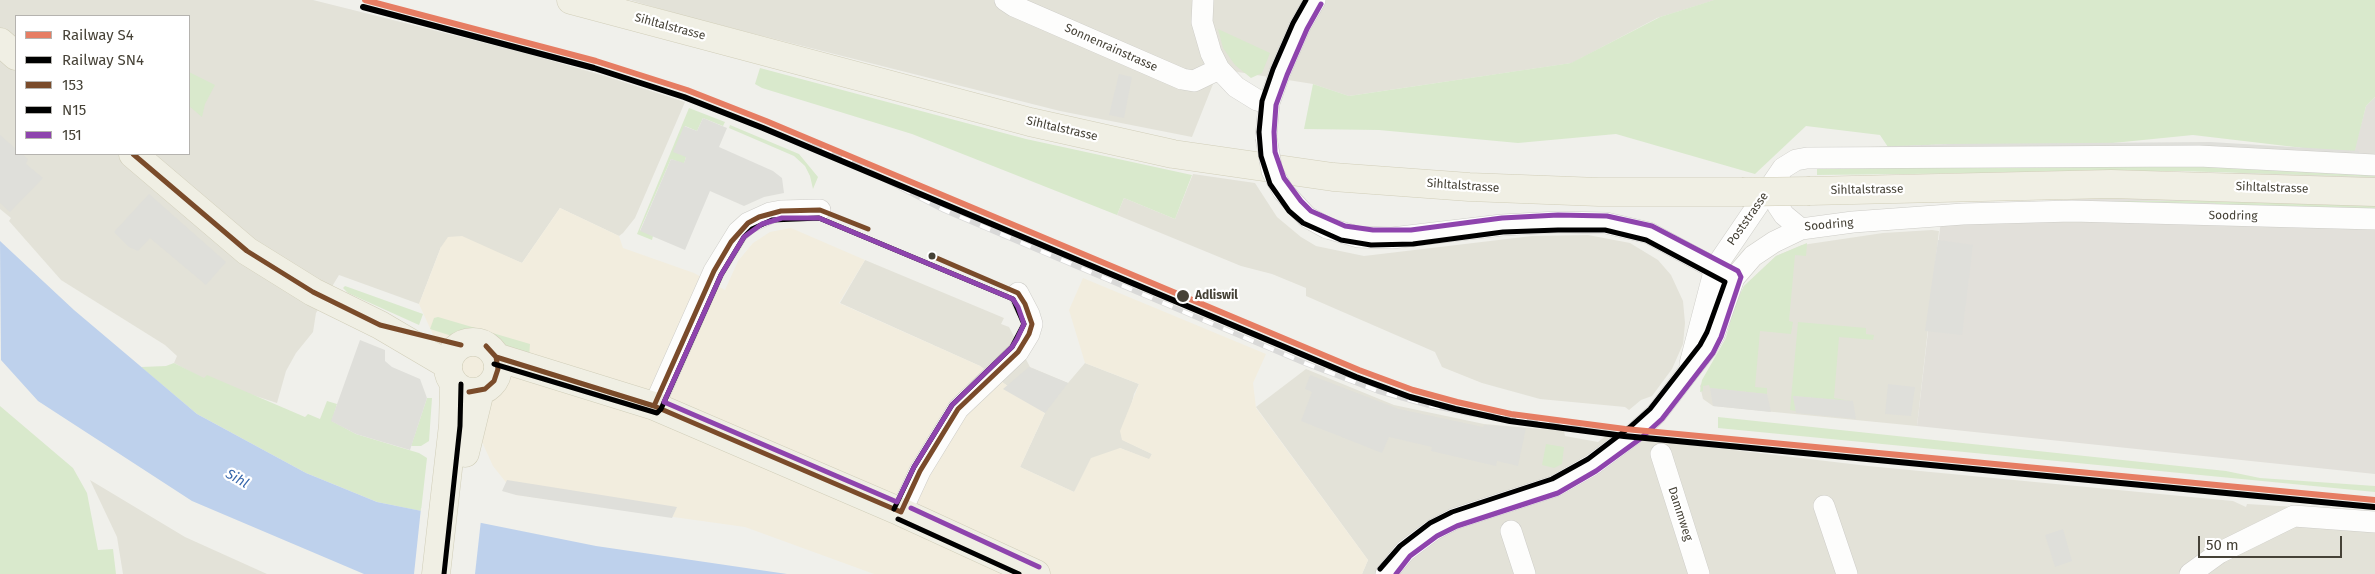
<!DOCTYPE html>
<html>
<head>
<meta charset="utf-8">
<style>
	body { margin:0 }
	#map { position:relative; width:2375px; height:574px; overflow:hidden; background:#f0f0eb; font-family:"Fira Sans",sans-serif }
	canvas { display:block }
	.legend { position:absolute; left:15px; top:15px; width:175px; height:140px; box-sizing:border-box; background:#fff; border:1px solid #b5b3af; margin:0; padding:6px 9px; list-style:none; font-size:15px; color:#464237 }
	.legend li { display:flex; align-items:center; gap:10px; height:25px }
	.legend b { width:25px; border:1px solid #b5b3af }
	.scale { position:absolute; left:2198px; top:536px; width:144px; height:22px; box-sizing:border-box; border:2px solid #464237; border-top:0; padding-left:6px; font-size:15px; line-height:18px; white-space:nowrap; color:#464237; -webkit-text-stroke:4px #fff; paint-order:stroke }
</style>
</head>
<body>
<div id="map">
<canvas width="2375" height="574"></canvas>
<ul class="legend">
<li><b style="height:6px;background:#e67d63"></b>Railway S4</li>
<li><b style="height:6px;background:#000"></b>Railway SN4</li>
<li><b style="height:6px;background:#7a4b2a"></b>153</li>
<li><b style="height:6px;background:#000"></b>N15</li>
<li><b style="height:6px;background:#8e44ad"></b>151</li>
</ul>
<div class="scale">50 m</div>
</div>
<script>
const ctx = document.querySelector('canvas').getContext('2d');
ctx.lineJoin = 'round';
function fillPath(path, color) { ctx.fillStyle = color; ctx.fill(path, 'evenodd'); }
const poly = rows => new Path2D(rows.map(r => 'M' + r).join(''));
function strokePath(path, color, width, dash) { ctx.strokeStyle = color; ctx.lineWidth = width; ctx.lineCap = dash ? 'butt' : 'round'; ctx.setLineDash(dash || []); ctx.stroke(path); }
function drawText(font, color, halo, rows, align = 'center') {
  ctx.font = font + ' "Fira Sans",sans-serif'; ctx.lineWidth = 4.5; ctx.setLineDash([]); ctx.textBaseline = 'middle'; ctx.strokeStyle = halo; ctx.fillStyle = color; for (const [text, x, y, turn = 0] of rows) {
    ctx.save(); ctx.translate(x, y); ctx.rotate((+turn || 0) * Math.PI / 180); ctx.textAlign = isNaN(turn) ? turn : align; if (halo) ctx.strokeText(text, 0, 0); ctx.fillText(text, 0, 0); ctx.restore();
  }
}
fillPath(poly([
	[0,0,313,0,525,53,605,76,685,102,635,218,623,233,619,236,560,208,522,263,498,253,441,247,419,304,339,275,316,313,313,332,296,353,286,371,277,403,204,379,174,363,177,356,165,345,61,280,9,221,11,218,0,209],
	[16,16,189,16,189,154,16,154],
	[630,0,1715,0,1657,18,1572,63,1349,96,1313,84,1219,69,1192,137,1060,111,684,16],
	[1193,174,1255,183,1277,217,1301,237,1316,246,1364,256,1532,236,1588,235,1630,243,1658,260,1671,275,1683,301,1685,323,1683,344,1672,369,1652,396,1641,400,1629,410,1625,407,1540,399,1482,383,1442,367,1435,352,1306,296,1306,288,1272,274,1241,266,1117,215,1124,198,1175,219],
	[1932,230,1939,231,1917,426,1713,406,1703,399,1700,386,1726,338,1735,305,1744,286,1776,256,1802,245,1883,233],
	[865,260,1004,318,1001,324,1009,327,1030,367,1068,383,1085,363,1139,384,1134,394,1123,440,1152,454,1150,460,1120,448,1074,492,1020,467,1045,413,980,366,840,303],
	[1306,369,1394,405,1484,424,1564,431,1565,436,1598,442,1607,435,1868,466,2233,501,2246,507,2247,504,2296,507,2375,516,2375,574,1362,574,1368,560,1256,407],
	[90,480,185,537,267,574,123,574,117,537]
]), '#e3e2d8');
fillPath(poly([
	[560,208,619,236,623,248,694,273,725,290,738,261,753,243,770,232,791,228,865,260,839,303,980,366,1045,413,1020,467,1074,492,1091,458,1120,448,1149,459,1152,454,1122,440,1120,431,1139,384,1085,363,1069,310,1083,278,1266,354,1253,383,1256,408,1368,560,1362,574,874,574,745,527,516,495,493,466,419,304,441,247,448,237,462,236,522,263]
]), '#f2edde');
fillPath(poly([
	[2375,97,2375,474,1917,426,1941,220,2353,154,2366,106]
]), '#e2e0da');
fillPath(poly([
	[1714,0,2375,0,2375,97,2366,106,2354,154,2193,135,2103,144,1949,144,1888,147,1880,135,1806,126,1755,174,1616,134,1518,143,1379,130,1304,129,1313,84,1349,96,1571,63,1660,17],
	[1218,29,1270,53,1262,73,1251,78,1235,65,1223,48],
	[760,68,1026,139,1192,175,1175,219,1124,198,1117,215,912,134,762,88,755,84],
	[189,72,215,85,205,104,202,117,189,106],
	[689,108,725,122,723,126,703,118,697,131,685,126,686,157,684,164,671,159,640,230,653,236,652,240,637,234],
	[730,125,799,154,818,177,813,189,810,176,805,166,794,156,729,128],
	[2141,163,2375,172,2375,177,2179,171,1817,175,1817,169],
	[2051,201,2268,201,2375,206,2375,210,2217,206,2215,203,2018,202],
	[1807,243,1806,256,1795,255,1789,321,1793,322,1791,334,1760,331,1755,387,1767,388,1767,394,1710,388,1709,385,1703,386,1703,391,1700,392,1702,380,1726,338,1735,305,1744,286,1776,256],
	[345,286,423,314,419,325,348,293,343,288],
	[438,317,530,344,529,357,508,352,497,338,482,331,460,330,452,336,430,329,434,318],
	[1798,322,1866,328,1866,334,1874,335,1873,340,1839,337,1834,398,1851,401,1793,396,1796,411,1790,410],
	[174,363,204,378,207,375,305,417,308,414,320,419,327,401,337,404,332,421,356,434,419,453,427,458,421,511,377,502,306,473,197,414,141,367,166,366],
	[427,398,432,398,429,441,421,446,411,446],
	[0,406,73,468,87,493,98,550,113,549,116,574,0,574],
	[1718,417,2226,471,2260,478,2375,486,2375,492,1718,428],
	[1546,444,1564,447,1562,464,1554,468,1542,465]
]), '#d9e9cc');
fillPath(poly([
	[1119,74,1132,77,1124,118,1109,115],
	[703,118,727,128,719,147,773,171,782,178,784,193,764,197,744,206,710,191,685,250,640,231,671,159,684,163,686,157,673,152,684,126,697,131],
	[0,135,16,149,16,154,22,154,28,159,26,164,43,178,10,212,0,203],
	[2210,142,2359,151,2359,158,1840,148,1949,144],
	[149,194,226,262,206,285,150,238,138,251,129,247,114,232],
	[1938,240,1973,245,1962,335,1925,331],
	[360,340,385,350,385,361,392,367,420,379,427,398,410,450,356,434,331,421],
	[1029,367,1068,383,1045,413,1003,389],
	[1310,375,1399,409,1483,427,1484,425,1526,428,1518,466,1497,461,1496,466,1431,451,1432,447,1389,437,1382,453,1301,421,1312,392,1305,389],
	[1888,384,1915,387,1911,416,1885,414],
	[1710,388,1767,394,1771,412,1713,406],
	[1793,396,1853,401,1856,419,1796,413],
	[507,480,677,507,672,518,516,495,502,491],
	[2063,529,2072,561,2055,567,2045,535]
]), '#dfdfda');
fillPath(poly([
	[0,241,74,310,197,414,306,473,377,502,596,546,787,574,364,574,192,501,38,401,1,360]
]), '#bed1ec');
fillPath(poly([
	[421,508,481,520,475,574,414,574]
]), '#f0f0eb');
const minor = poly([
	[1005,0,1014,6,1182,79,1194,81,1219,69],
	[1203,0,1202,22,1211,53,1219,69,1236,87,1257,100,1269,103],
	[1266,137,1269,103,1280,72,1300,26,1315,0],
	[1775,180,1774,195,1778,206,1784,215,1801,229],
	[1327,228,1358,237,1392,238,1502,225,1558,222,1606,223,1649,233,1727,275],
	[1690,364,1715,268,1783,168,1796,160,1807,158,2199,156,2375,165],
	[654,406,714,271,738,232,748,223,770,213,781,211,820,210],
	[1661,454,1699,574],
	[1824,506,1847,574],
	[901,512,920,471,958,409,1018,352,1029,334,1032,324,1029,314,1018,293],
	[1511,531,1525,574],
	[1386,574,1405,551,1433,530,1454,519,1555,486,1592,465,1635,433,1656,414,1706,349,1714,335,1734,278,1753,256,1774,242,1801,229,1853,222,1963,214,2072,211,2375,219],
	[2190,574,2219,553,2294,516,2375,522]
]);
const major = poly([
	[571,0,1030,122,1173,154,1333,177,1469,187,1599,192,1742,192],
	[0,42,16,56],
	[133,154,247,251,313,292,380,325,448,365],
	[1810,191,2111,184,2375,192],
	'448 367a25 25 0 1 1 50 0a25 25 0 1 1-50 0Z',
	[496,357,654,406,901,512,1036,574],
	[465,453,480,391],
	[436,574,453,425,454,384]
]);
strokePath(minor, '#cecdc8', 22);
strokePath(major, '#d1ceb9', 29);
strokePath(minor, '#fdfdfc', 21);
strokePath(major, '#f0efe4', 28);
const rail = poly([
	[803,137,944,210,1307,364,1378,391,1428,405,1473,414,1625,429]
]);
strokePath(rail, '#d9d9d8', 5.5);
strokePath(rail, '#fff', 4, [11]);
const minorBridge = poly([
	[1266,137,1272,171,1283,191,1307,217,1327,228]
]);
const majorBridge = poly([
	[1742,192,1810,191]
]);
strokePath(minorBridge, '#cecdc8', 22, []);
strokePath(majorBridge, '#d1ceb9', 29, []);
strokePath(minorBridge, '#fdfdfc', 21);
strokePath(majorBridge, '#f0efe4', 28);
strokePath(poly([
	[133,154,247,251,313,292,380,325,461,345],
	[496,357,654,406,901,512],
	[469,392,485,389,494,381,498,369,496,357,486,346],
	[654,406,714,271,731,242,748,223,759,217,781,211,820,210,868,229],
	[901,512,920,471,958,409,1018,352,1029,334,1032,324,1025,304,1018,293,932,256]
]), '#7a4b2a', 5);
strokePath(poly([
	[1306,0,1293,23,1273,69,1262,101,1259,132,1261,156,1270,184,1289,211,1303,223,1341,240,1371,245,1413,244,1503,232,1558,230,1605,230,1646,240,1725,282,1707,332,1700,345,1650,409,1630,427,1588,459,1552,479,1452,512,1430,523,1400,546,1380,569],
	[494,364,657,413,661,409,721,275,744,237,752,229,772,220,819,218,1013,299,1024,324,1012,347,952,405,914,467,894,509],
	[898,519,1019,574],
	[444,574,460,426,461,384]
]), '#000', 5);
strokePath(poly([
	[1321,4,1307,29,1287,75,1276,105,1274,132,1275,152,1284,178,1301,201,1311,211,1345,226,1373,230,1411,230,1502,218,1558,215,1607,216,1652,226,1738,271,1741,277,1721,337,1713,353,1662,419,1640,439,1596,471,1558,493,1457,526,1437,536,1410,556,1396,574],
	[782,218,819,218,1013,299,1018,307,1024,324,1017,339,1012,347,952,405,914,467,897,502,664,402,721,275,744,237,762,224,782,218],
	[911,508,1039,567]
]), '#8e44ad', 5);
strokePath(poly([
	[365,0,596,61,687,90,766,121,1359,370,1413,390,1457,402,1511,414,1625,429,2375,500]
]), '#e67d63', 6);
strokePath(poly([
	[363,7,594,68,684,97,763,128,1356,377,1410,397,1455,409,1510,421,1624,436,2374,507]
]), '#000', 6);
for (const [x, y, r, color] of [
	[932,256,4.5,"#464237"],
	[1183,296,7,"#464237"]
]) { const dot = new Path2D(); dot.arc(x, y, r, 0, 2 * Math.PI); ctx.fillStyle = color; ctx.fill(dot); strokePath(dot, '#fff', 2); }
drawText('12px', '#464237', '#fff', [
	["Sihltalstrasse",670,27,15],
	["Sonnenrainstrasse",1111,48,24],
	["Sihltalstrasse",1062,129,13],
	["Sihltalstrasse",1463,186,4],
	["Sihltalstrasse",2272,188,2],
	["Sihltalstrasse",1867,190,-1],
	["Soodring",2233,216,1],
	["Poststrasse",1748,219,-55],
	["Soodring",1829,225,-5],
	["Dammweg",1680,514,72]
]);
drawText('bold 12px', '#464237', '#fff', [
	["Adliswil",1195,296]
], 'left');
drawText('italic 14px', '#3666ab', '#fff', [
	["Sihl",237,479,30]
]);
</script>
</body>
</html>
